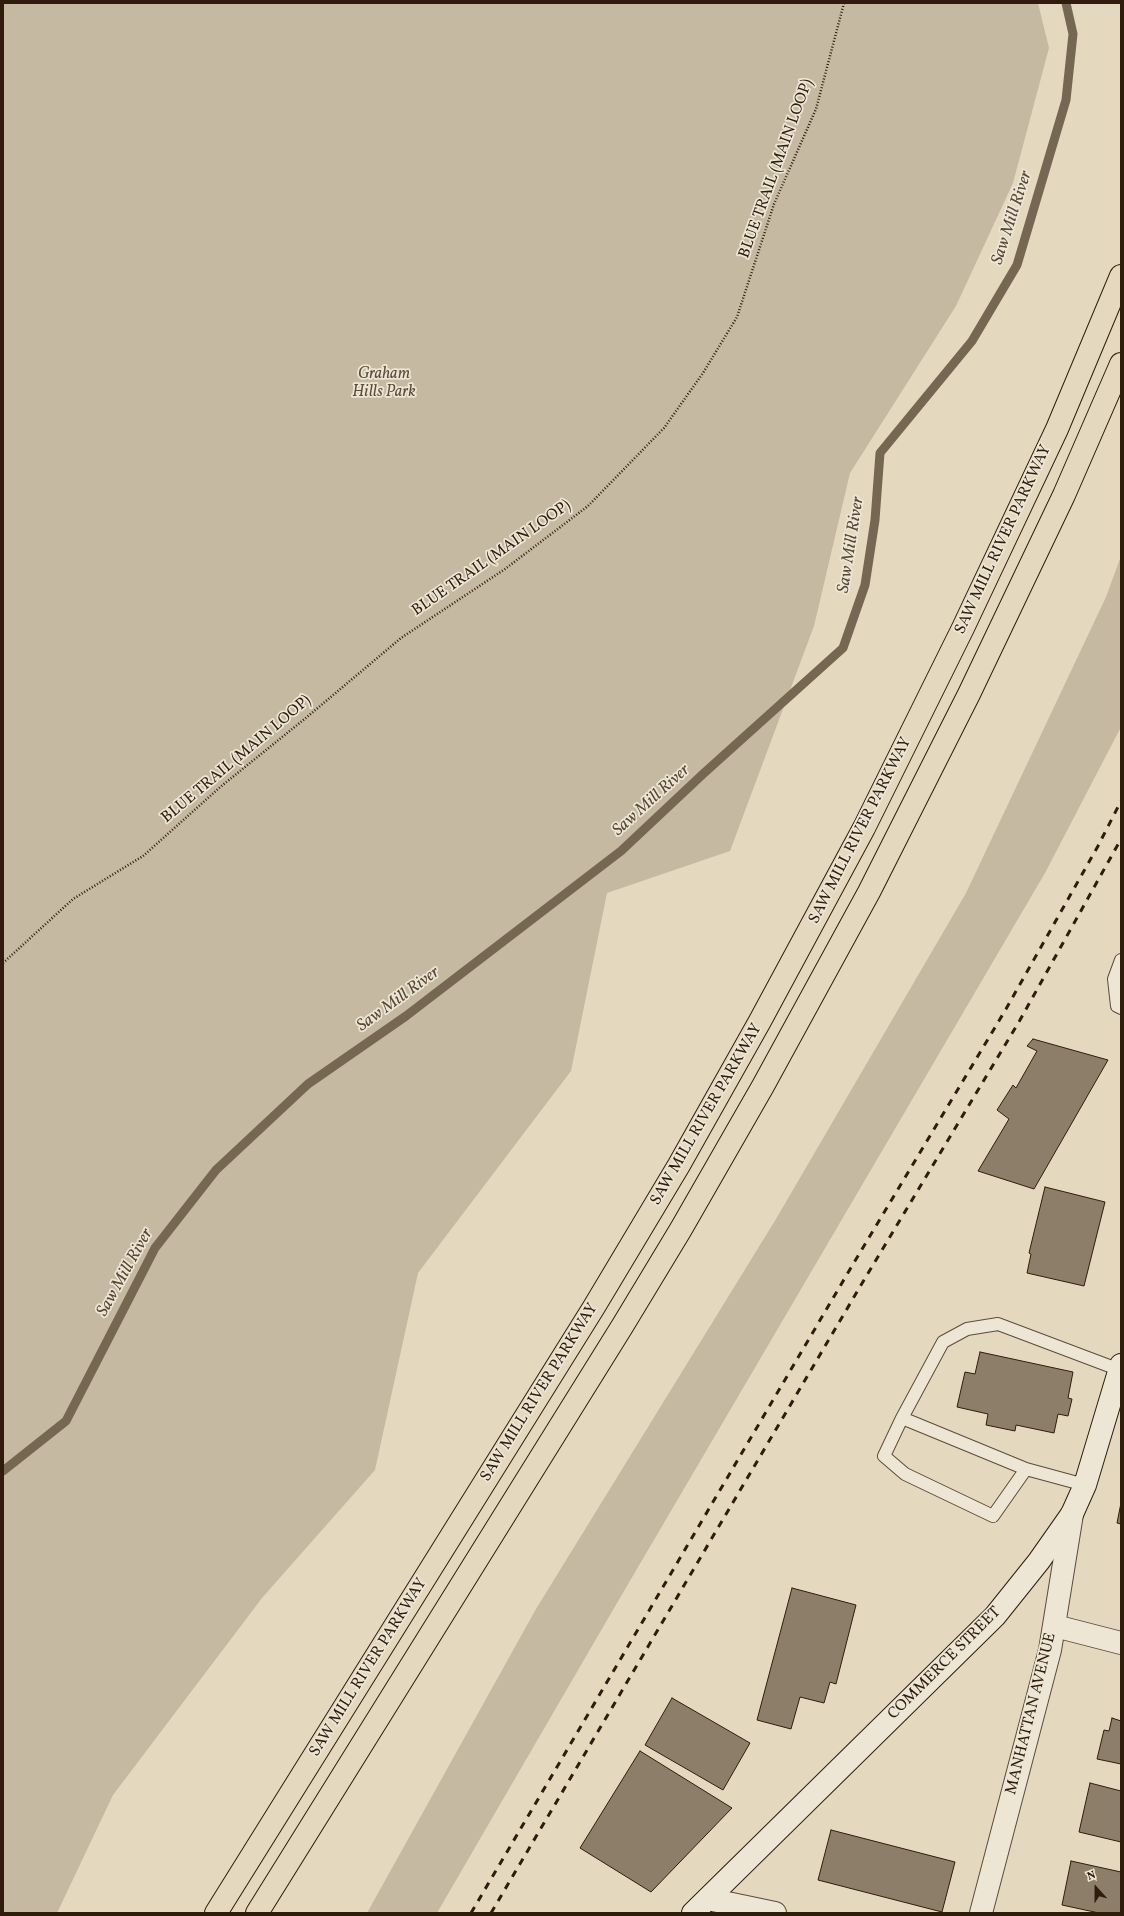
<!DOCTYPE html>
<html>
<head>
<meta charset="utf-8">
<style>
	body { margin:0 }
	#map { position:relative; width:1124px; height:1916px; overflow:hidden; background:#e4d9bf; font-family:Vollkorn,serif }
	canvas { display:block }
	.frame { position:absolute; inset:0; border:4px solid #2f1c0d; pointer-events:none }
	.north { position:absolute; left:1076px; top:1868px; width:40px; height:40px; -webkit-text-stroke:3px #ede6d5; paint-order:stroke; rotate:339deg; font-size:11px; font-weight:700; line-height:16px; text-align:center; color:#2f1c0d }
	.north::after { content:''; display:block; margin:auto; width:14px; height:18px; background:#2f1c0d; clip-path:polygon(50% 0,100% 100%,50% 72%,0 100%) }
</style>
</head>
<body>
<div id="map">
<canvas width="1124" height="1916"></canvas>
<div class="frame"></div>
<div class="north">N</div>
</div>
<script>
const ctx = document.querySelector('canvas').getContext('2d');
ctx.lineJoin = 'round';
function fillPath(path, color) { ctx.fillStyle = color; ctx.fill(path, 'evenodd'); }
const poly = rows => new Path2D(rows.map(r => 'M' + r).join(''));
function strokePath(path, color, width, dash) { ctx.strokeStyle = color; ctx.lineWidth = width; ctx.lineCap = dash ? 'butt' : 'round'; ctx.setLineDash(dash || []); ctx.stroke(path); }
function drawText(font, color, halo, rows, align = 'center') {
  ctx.font = font + ' Vollkorn,serif'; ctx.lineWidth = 3.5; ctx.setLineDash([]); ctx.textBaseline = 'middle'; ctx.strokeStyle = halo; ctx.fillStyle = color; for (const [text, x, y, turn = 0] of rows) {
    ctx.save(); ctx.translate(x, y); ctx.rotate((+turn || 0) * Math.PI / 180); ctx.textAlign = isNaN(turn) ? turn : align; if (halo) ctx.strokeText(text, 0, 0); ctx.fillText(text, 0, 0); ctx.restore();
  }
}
fillPath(poly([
	[3,3,1038,3,1049,48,1013,183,956,306,850,473,814,626,730,851,607,893,571,1071,418,1273,375,1470,262,1598,113,1795,57,1913,3,1913],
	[1121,556,1121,727,1045,873,617,1603,437,1913,367,1913,536,1609,776,1219,966,893,1106,597]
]), '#c5b9a1');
strokePath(poly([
	[3,1471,66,1421,155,1248,216,1170,308,1084,406,1016,621,851,703,774,843,648,865,585,875,520,880,453,972,341,1017,265,1066,100,1073,34,1066,3]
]), '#766753', 9);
const building = poly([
	[1033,1039,1108,1060,1034,1189,978,1171,1009,1119,997,1110,1013,1085,1016,1088,1037,1051,1027,1046,1033,1039],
	[1045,1187,1105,1202,1084,1286,1027,1273,1031,1254,1029,1253,1045,1187],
	[980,1352,1073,1372,1068,1398,1072,1399,1068,1416,1058,1414,1054,1433,1016,1425,1015,1431,986,1425,988,1414,957,1407,965,1372,975,1374,980,1352],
	[1121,1503,1121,1524,1117,1523,1121,1503],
	[792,1588,856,1605,836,1684,830,1682,824,1703,800,1697,791,1729,757,1720,792,1588],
	[672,1698,750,1743,723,1790,645,1745,672,1698],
	[1112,1718,1121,1721,1121,1764,1097,1759,1104,1730,1109,1731,1112,1718],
	[640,1751,732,1808,651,1892,580,1848,640,1751],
	[1090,1783,1121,1791,1121,1842,1079,1832,1090,1783],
	[831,1830,955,1862,942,1912,818,1880,831,1830],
	[1071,1861,1121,1872,1121,1913,1099,1913,1062,1905,1071,1861]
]);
fillPath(building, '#8d7e6a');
strokePath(building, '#2f1c0d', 1);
const lane = poly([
	[1121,960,1114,979,1117,1006,1121,1008],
	[902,1418,1026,1469,1085,1485],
	[1026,1469,993,1516,905,1474,884,1456,902,1418,943,1342,967,1329,998,1324,1120,1370]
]);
const street = poly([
	[1055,1626,1121,1643],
	[708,1899,775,1913],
	[981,1913,1050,1650,1072,1514]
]);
const secondary = poly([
	[693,1913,995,1616,1039,1561,1072,1514,1085,1485,1121,1365]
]);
const highway = poly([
	[216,1913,594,1307,679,1165,760,1021,864,828,963,628,1057,429,1121,276],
	[257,1913,623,1325,681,1229,763,1086,869,892,969,694,1064,495,1121,364]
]);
strokePath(lane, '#5c4b3a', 14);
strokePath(street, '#5c4b3a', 24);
strokePath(secondary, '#2f1c0d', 24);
strokePath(highway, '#2f1c0d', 24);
strokePath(poly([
	[3,963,73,899,143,856,219,788,307,717,401,638,505,569,588,506,664,428,703,373,737,317,774,204,816,109,844,3]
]), '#2f1c0d', 2.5, [1, 2]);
strokePath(lane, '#ede6d5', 12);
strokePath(street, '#ede6d5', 22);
strokePath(secondary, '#ede6d5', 22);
strokePath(highway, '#e4d9bf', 22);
strokePath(poly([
	[471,1913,849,1271,1006,1009,1098,846,1121,801],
	[491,1913,864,1280,1020,1020,1121,839]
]), '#2f1c0d', 3, [7, 7]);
drawText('16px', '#2f1c0d', '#ede6d5', [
	["BLUE TRAIL (MAIN LOOP)",777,169,-70],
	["SAW MILL RIVER PARKWAY",1004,540,-65],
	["BLUE TRAIL (MAIN LOOP)",492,559,-35],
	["BLUE TRAIL (MAIN LOOP)",237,760,-40],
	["SAW MILL RIVER PARKWAY",861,831,-63],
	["SAW MILL RIVER PARKWAY",707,1115,-60],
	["SAW MILL RIVER PARKWAY",540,1393,-58],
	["COMMERCE STREET",945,1664,-45],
	["SAW MILL RIVER PARKWAY",369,1668,-58],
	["MANHATTAN AVENUE",1032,1714,-76]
]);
drawText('italic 16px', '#5c4b39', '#ede6d5', [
	["Graham",384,375],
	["Hills Park",384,393]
]);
drawText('italic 17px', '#594836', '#ede6d5', [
	["Saw Mill River",1013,218,-72],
	["Saw Mill River",852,545,-81],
	["Saw Mill River",652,801,-42],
	["Saw Mill River",399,1000,-36],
	["Saw Mill River",126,1273,-61]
]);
</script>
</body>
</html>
